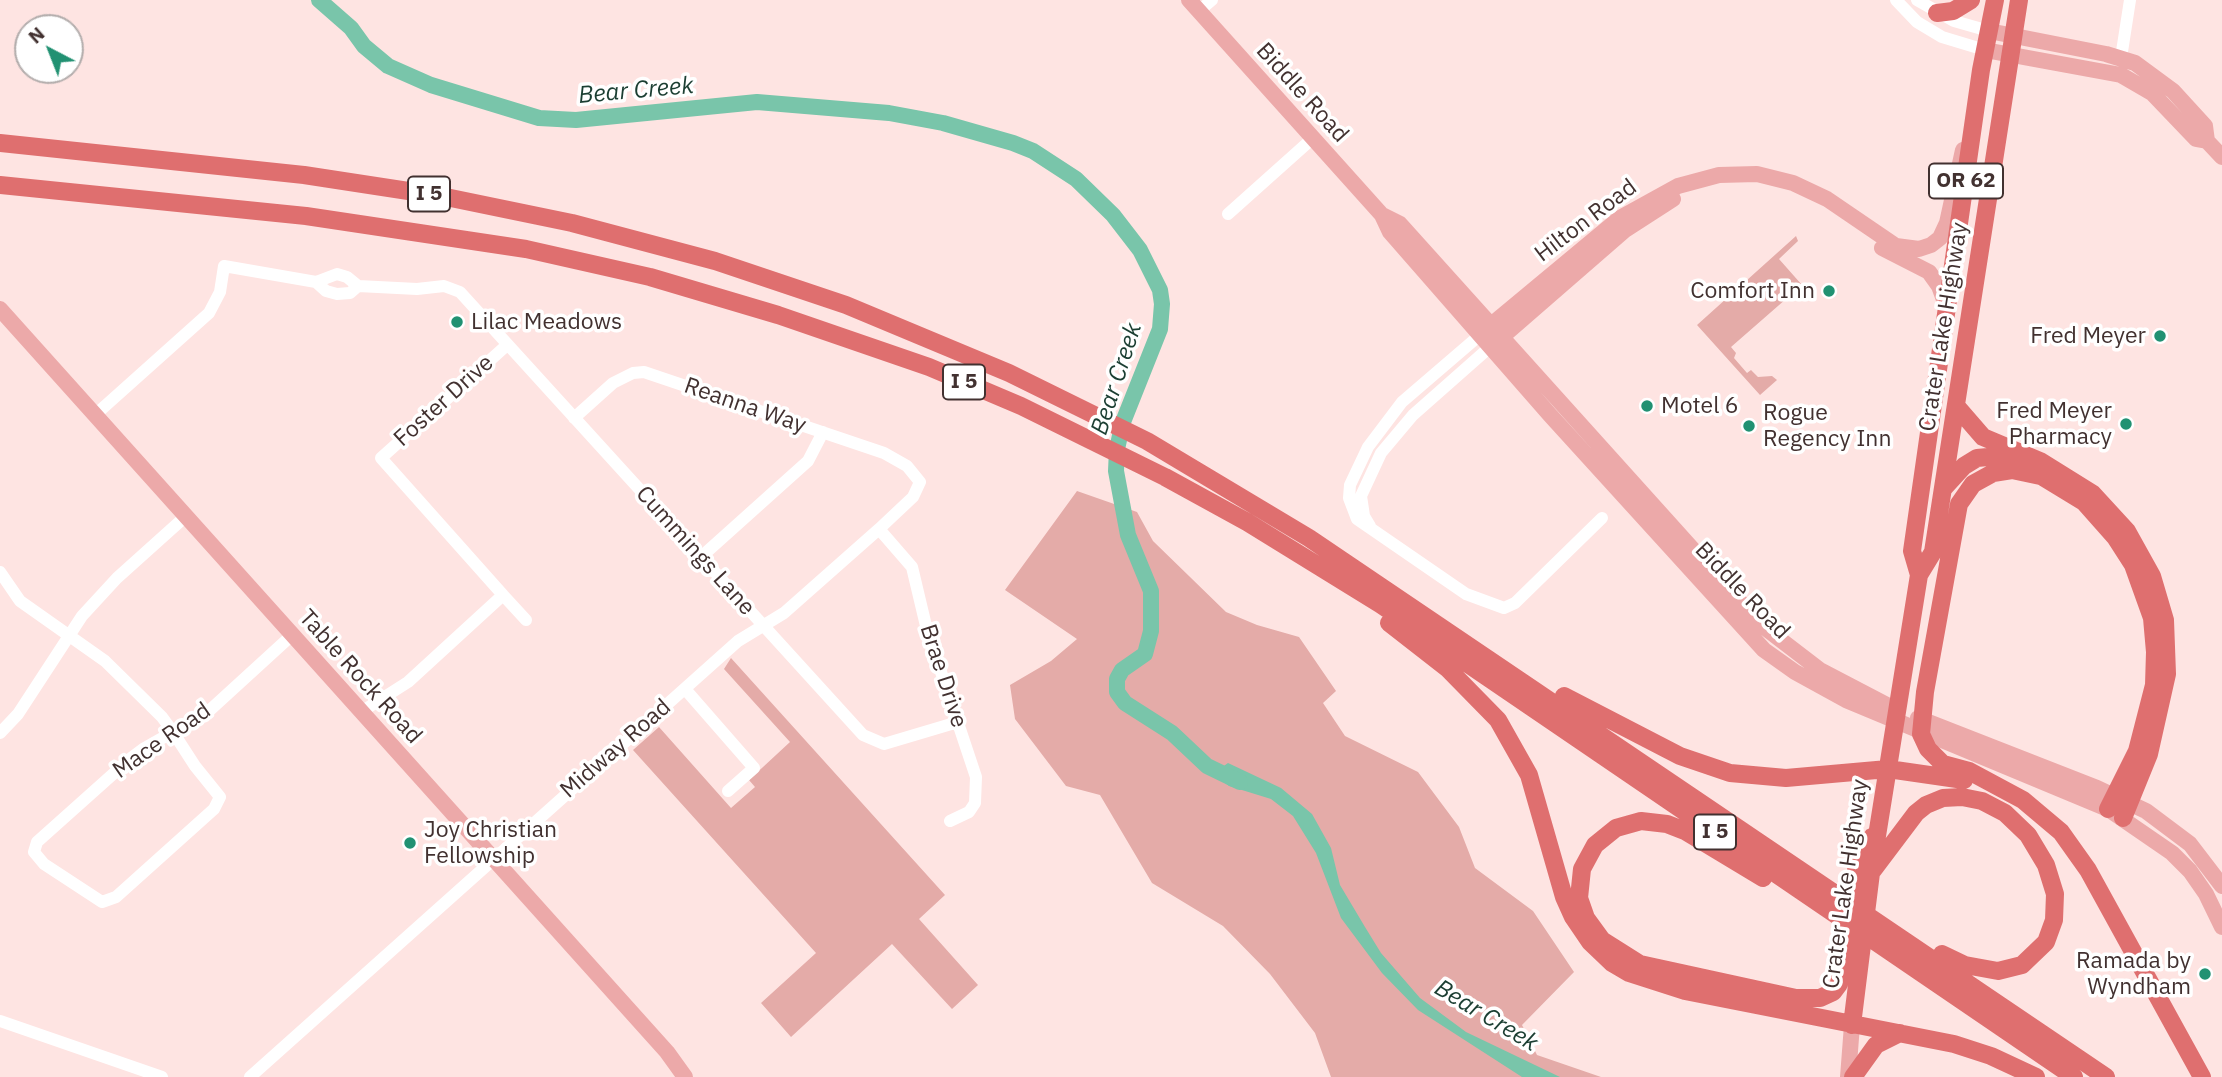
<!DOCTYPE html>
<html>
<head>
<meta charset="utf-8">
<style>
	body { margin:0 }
	#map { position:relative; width:2222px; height:1077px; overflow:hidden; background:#fee4e2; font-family:"IBM Plex Sans",sans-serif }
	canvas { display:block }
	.north { position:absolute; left:14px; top:14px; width:70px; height:70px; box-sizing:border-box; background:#fff; border:2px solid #b3adac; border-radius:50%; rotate:318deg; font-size:19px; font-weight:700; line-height:28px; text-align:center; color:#423130 }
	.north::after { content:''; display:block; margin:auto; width:24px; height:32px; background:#219172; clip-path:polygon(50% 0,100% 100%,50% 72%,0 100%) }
</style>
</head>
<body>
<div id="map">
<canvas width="2222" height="1077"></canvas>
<div class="north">N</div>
</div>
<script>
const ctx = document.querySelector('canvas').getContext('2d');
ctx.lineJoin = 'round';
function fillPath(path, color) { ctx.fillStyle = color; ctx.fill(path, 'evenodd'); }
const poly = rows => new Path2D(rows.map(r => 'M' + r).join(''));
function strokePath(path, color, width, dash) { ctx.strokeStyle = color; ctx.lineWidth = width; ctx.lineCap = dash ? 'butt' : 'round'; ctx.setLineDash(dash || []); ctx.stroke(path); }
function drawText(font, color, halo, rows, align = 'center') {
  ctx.font = font + ' "IBM Plex Sans",sans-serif'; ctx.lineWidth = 7; ctx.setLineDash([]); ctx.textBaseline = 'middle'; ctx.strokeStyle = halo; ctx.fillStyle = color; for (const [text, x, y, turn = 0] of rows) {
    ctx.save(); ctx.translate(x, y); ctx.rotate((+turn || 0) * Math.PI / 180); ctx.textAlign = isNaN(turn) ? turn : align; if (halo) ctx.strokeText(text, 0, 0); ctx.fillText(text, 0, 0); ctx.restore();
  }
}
fillPath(poly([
	[1796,236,1798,241,1779,259,1802,285,1731,347,1736,353,1734,358,1747,373,1751,370,1758,377,1772,376,1777,380,1760,395,1697,325],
	[1077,491,1137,512,1153,541,1226,612,1257,625,1299,637,1336,691,1323,703,1345,736,1418,772,1459,827,1475,868,1533,911,1574,972,1522,1025,1537,1055,1601,1077,1331,1077,1315,1033,1270,974,1223,926,1152,883,1100,795,1066,786,1015,719,1010,685,1051,661,1077,639,1005,590],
	[731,658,945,895,919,919,978,985,952,1009,892,944,791,1037,761,1003,816,953,633,750,659,727,731,808,755,787,749,780,790,742,724,669]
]), '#e4aba8');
fillPath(poly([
	[1228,763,1281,788,1312,814,1331,848,1340,885,1365,927,1381,953,1420,998,1466,1032,1560,1077,1522,1077,1418,1010,1382,973,1341,918,1316,853,1293,816,1271,799,1229,786,1220,779,1221,768]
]), '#79c5aa');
strokePath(poly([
	[319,0,351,28,364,46,388,66,431,85,539,118,576,120,757,102,889,113,943,123,1013,143,1033,151,1076,179,1113,215,1140,250,1160,290,1162,304,1160,329,1123,422,1117,449,1116,471,1128,535,1151,591,1151,631,1145,654,1122,670,1117,679,1117,692,1125,703,1172,733,1207,766,1240,782]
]), '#79c5aa', 16);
strokePath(poly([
	[1896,0,1917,22,1942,37,1985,50],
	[1917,0,1954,21,1989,31],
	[1199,11,1212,0],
	[2121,58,2130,0],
	[1228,214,1313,138],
	[316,282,337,274,347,277,358,286,417,289,444,286,460,292,863,735,884,744,958,722],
	[1480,335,1402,402,1368,447,1350,485,1349,498,1357,519,1466,594,1504,608,1515,603,1602,518],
	[95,415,209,313,220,292,224,266,316,282,326,291,337,294,350,293,358,286],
	[1370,526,1364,516,1361,496,1381,453,1413,415,1490,347],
	[879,529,912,567,927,630,976,777,975,803,969,812,950,821],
	[701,557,808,461,823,432],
	[0,572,20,601,105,661,162,717,173,732,195,766,220,797,214,809,116,897,102,902,44,864,34,852,37,842,131,758,143,749,173,732,197,719,210,710,291,636],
	[503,595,526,620],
	[685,689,754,768,728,791],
	[361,712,408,682,503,595,381,458,507,345],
	[0,733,18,714,82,616,117,578,186,516],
	[0,1021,162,1077],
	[250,1077,738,641,784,613,879,529,913,497,920,482,907,466,884,453,644,372,633,373,613,383,574,418]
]), '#fff', 12);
strokePath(poly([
	[1189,0,1382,215,1390,232,1550,415,1764,650,1795,672,1846,700,2108,809,2172,853,2190,871,2206,894,2222,927],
	[1989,31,2106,54,2135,63,2173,91,2205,126,2207,141,2222,157],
	[1985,50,2121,75,2152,93,2196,139,2207,141],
	[1382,215,1400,224,1760,624,1820,670,1887,705],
	[1882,248,1929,272,1939,286,1947,308],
	[0,309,667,1052,685,1077],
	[1484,331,1620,218,1678,186,1719,175,1757,174,1793,183,1827,199,1896,246,1919,249,1931,245,1940,238,1947,223,1963,150],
	[1495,343,1625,230,1673,199],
	[1918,718,2097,788,2146,811,2190,844,2222,886],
	[1848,1077,1852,1025]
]), '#eca9a9', 16);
strokePath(poly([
	[1937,13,1953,11,1971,0],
	[0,143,304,175,441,196,572,223,715,261,846,305,1009,373,1147,441,1309,538,2106,1077],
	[0,185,306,216,526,249,650,277,778,315,929,367,1021,406,1165,477,1247,522,1380,604,2074,1077],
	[1957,407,1983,437,2040,461,2093,494,2127,531,2152,576,2165,620,2167,674,2149,754,2123,818],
	[2045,477,2012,470,1993,473,1973,484,1959,504,1925,692,1921,734,1928,749,1943,764,1969,771,2023,800,2061,832,2088,870,2202,1077],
	[1943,489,1964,466,1977,458,1999,456,2020,463,2084,502,2115,537,2133,565,2152,618,2155,652,2154,685,2137,751,2108,809],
	[1919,575,1912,551,1981,70,1995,0],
	[1389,623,1448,669,1498,720,1529,775,1564,897,1573,917,1590,942,1612,963,1629,973,1685,991,1954,1044,1991,1056,2036,1077],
	[1564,696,1680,756,1730,773,1786,778,1888,769,1964,780],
	[1873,870,1916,813,1926,805,1943,798,1962,797,1982,801,2005,813,2028,835,2046,865,2055,894,2054,920,2046,942,2022,965,1998,971,1965,965,1942,954],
	[1763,878,1685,831,1667,824,1641,821,1616,828,1595,845,1582,869,1579,898,1586,918,1602,940,1640,964,1796,998,1820,998,1833,992,1839,984,1857,864,1872,837],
	[1852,1025,1871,873,1919,575,1933,552,2019,0],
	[1853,1077,1876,1045,1900,1033]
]), '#df6f6f', 18);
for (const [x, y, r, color] of [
	[1829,291,7,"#219172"],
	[457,322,7,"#219172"],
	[2160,336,7,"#219172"],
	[1647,406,7,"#219172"],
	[2126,424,7,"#219172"],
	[1749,426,7,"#219172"],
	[410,843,7,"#219172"],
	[2205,974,7,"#219172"]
]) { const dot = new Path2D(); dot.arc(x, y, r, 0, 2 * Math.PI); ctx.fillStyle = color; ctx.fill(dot); strokePath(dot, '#fff', 2.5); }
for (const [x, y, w] of [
	[1966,181,74],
	[429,194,42],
	[964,382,42],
	[1715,832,42]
]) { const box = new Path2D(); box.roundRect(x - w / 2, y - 17.5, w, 35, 5); ctx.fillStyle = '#fff'; ctx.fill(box); strokePath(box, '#423130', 2); }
drawText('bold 21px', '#423130', null, [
	["OR 62",1966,181],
	["I 5",429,194],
	["I 5",964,382],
	["I 5",1715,832]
]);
drawText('23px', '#423130', '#fff', [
	["Biddle Road",1302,93,48],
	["Hilton Road",1586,221,-37],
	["Crater Lake Highway",1944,327,-81],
	["Foster Drive",444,401,-42],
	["Reanna Way",745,406,19],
	["Cummings Lane",695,551,48],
	["Biddle Road",1742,591,46],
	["Brae Drive",943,676,72],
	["Table Rock Road",360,677,48],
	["Mace Road",162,741,-35],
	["Midway Road",616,749,-41],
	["Crater Lake Highway",1846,884,-82]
]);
drawText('23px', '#423130', '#fff', [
	["Comfort Inn",1815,291],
	["Lilac Meadows",471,322,"left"],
	["Fred Meyer",2146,336],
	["Motel 6",1661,406,"left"],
	["Fred Meyer",2112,411],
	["Pharmacy",2112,437],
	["Rogue",1763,413,"left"],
	["Regency Inn",1763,439,"left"],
	["Joy Christian",424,830,"left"],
	["Fellowship",424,856,"left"],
	["Ramada by",2191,961],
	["Wyndham",2191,987]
], 'right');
drawText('italic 24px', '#1b3e32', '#fff', [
	["Bear Creek",636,91,-5],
	["Bear Creek",1117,379,-72],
	["Bear Creek",1486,1016,31]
]);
</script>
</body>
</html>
